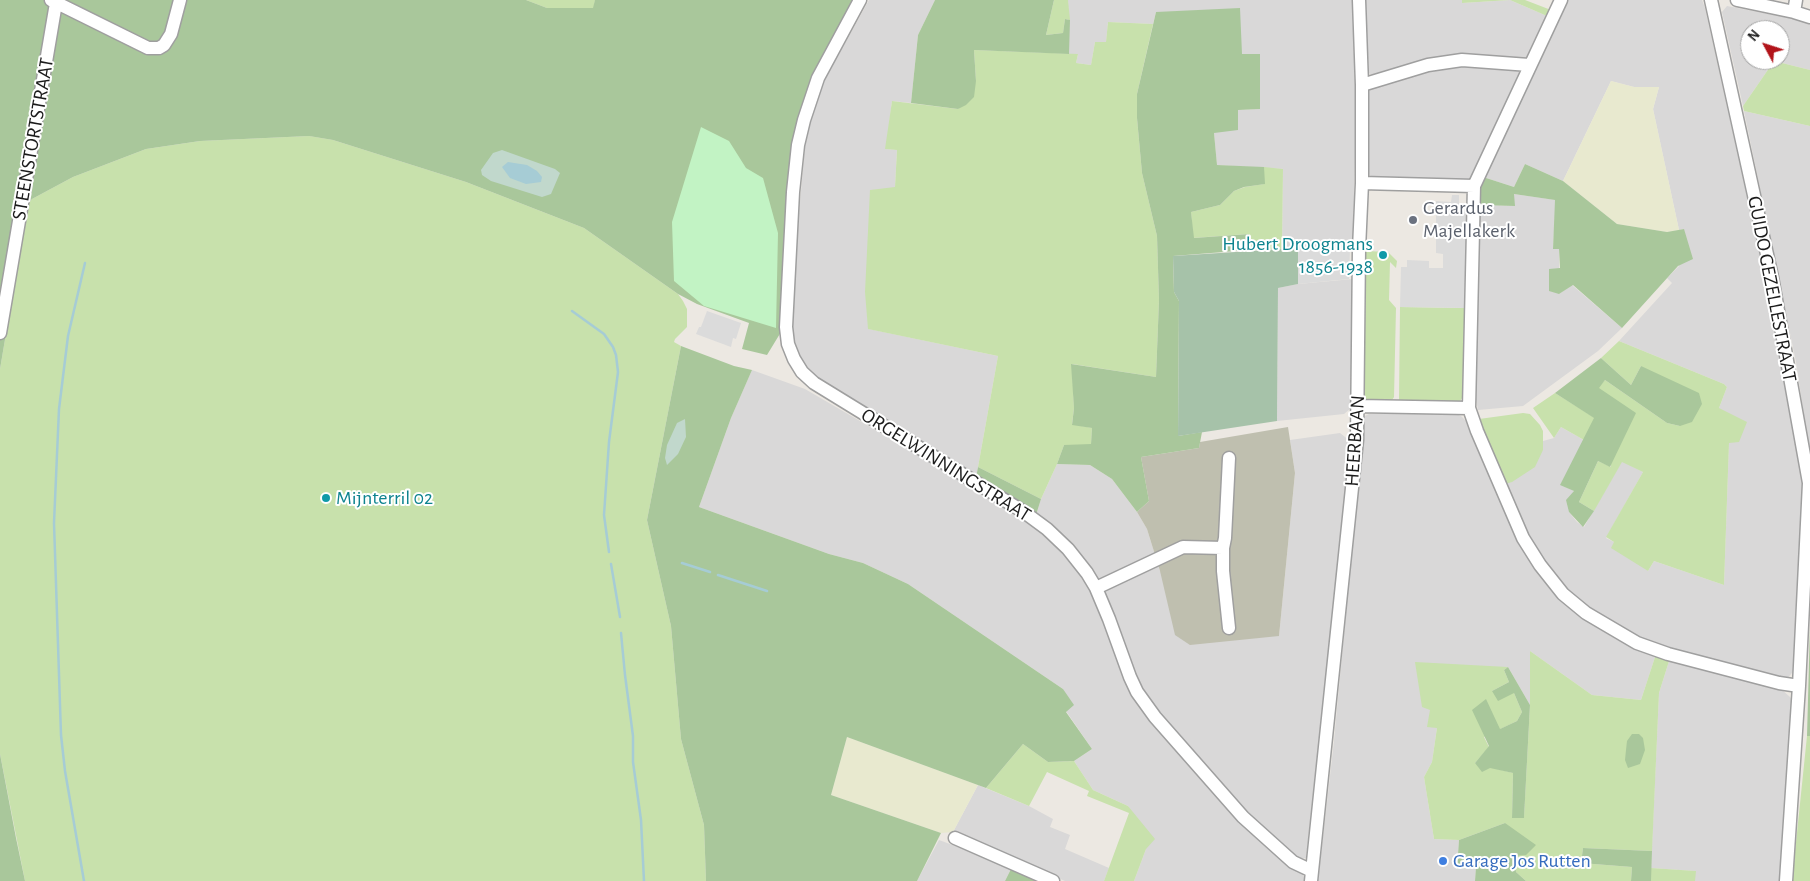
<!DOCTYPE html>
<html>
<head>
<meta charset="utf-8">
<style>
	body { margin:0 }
	#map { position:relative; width:1810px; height:881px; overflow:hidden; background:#ece8e2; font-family:"Alegreya Sans",sans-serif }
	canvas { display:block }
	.north { position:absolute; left:1740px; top:20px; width:50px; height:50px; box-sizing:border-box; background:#fff; border:1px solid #a4a4a4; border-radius:50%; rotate:310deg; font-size:14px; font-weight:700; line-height:20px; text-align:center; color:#1b1b1b }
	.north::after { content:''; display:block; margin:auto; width:18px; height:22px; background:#b2141a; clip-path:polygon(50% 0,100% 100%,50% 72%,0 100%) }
</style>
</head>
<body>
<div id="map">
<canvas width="1810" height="881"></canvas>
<div class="north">N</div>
</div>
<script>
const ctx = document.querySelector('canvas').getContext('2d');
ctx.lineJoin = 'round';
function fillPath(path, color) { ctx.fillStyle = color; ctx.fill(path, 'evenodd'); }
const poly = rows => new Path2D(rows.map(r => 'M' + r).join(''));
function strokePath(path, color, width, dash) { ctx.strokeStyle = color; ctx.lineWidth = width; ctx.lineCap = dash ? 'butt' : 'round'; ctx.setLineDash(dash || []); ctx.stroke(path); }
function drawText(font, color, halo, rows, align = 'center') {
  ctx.font = font + ' "Alegreya Sans",sans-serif'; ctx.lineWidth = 4; ctx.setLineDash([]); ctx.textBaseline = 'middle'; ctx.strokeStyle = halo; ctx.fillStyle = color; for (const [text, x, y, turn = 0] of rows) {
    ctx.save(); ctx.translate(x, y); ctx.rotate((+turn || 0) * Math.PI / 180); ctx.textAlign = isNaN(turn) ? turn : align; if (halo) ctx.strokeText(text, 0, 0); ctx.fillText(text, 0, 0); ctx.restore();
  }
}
fillPath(poly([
	[869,0,935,0,918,35,911,103,892,101,886,149,897,150,895,187,869,329,998,356,976,478,809,373,798,356,789,325,805,146,815,105,829,68,839,54],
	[1068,0,1352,0,1356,109,1353,248,1282,249,1283,169,1217,165,1214,133,1238,110,1260,109,1260,55,1242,55,1156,12,1153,24,1108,22,1106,42,1095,42,1091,65,1076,63,1078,54,1069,54],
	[1365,0,1462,0,1462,3,1510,0,1547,16,1526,60,1489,56,1373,76,1369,73],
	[1567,0,1702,0,1705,8,1796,416,1805,489,1796,668,1787,679,1667,648,1638,637,1597,614,1561,585,1546,563,1531,540,1505,484,1543,450,1543,441,1554,438,1561,427,1584,440,1561,484,1574,491,1569,512,1577,522,1584,527,1622,461,1643,472,1606,538,1614,542,1648,571,1654,561,1724,585,1729,442,1719,408,1727,387,1724,384,1619,341,1672,283,1667,278,1679,266,1684,229,1679,230,1653,109,1659,87,1634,87,1611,81,1563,181,1525,164,1514,187,1483,177],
	[1727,6,1810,22,1810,70,1774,61,1743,106,1722,12],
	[1750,30,1780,30,1780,60,1750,60],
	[1460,65,1521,70,1521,74,1474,173,1466,182,1372,178,1369,174,1368,89,1411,73],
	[1744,111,1810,126,1810,456,1796,362],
	[1514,194,1556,200,1553,248,1559,249,1559,294,1572,285,1622,328,1598,351,1523,406,1478,410,1474,389,1480,205,1514,206],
	[1353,279,1350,409,1344,414,1277,421,1278,288,1298,284],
	[752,370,805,389,1023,516,1051,537,1087,578,1125,676,1253,832,1302,873,1304,877,1304,881,1134,881,1146,849,1128,806,1093,790,1074,761,1092,749,1066,711,1063,689,908,584,863,563,829,554,699,507,731,418],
	[1369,414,1456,414,1461,416,1466,421,1501,499,1577,612,1603,631,1656,654,1641,700,1592,695,1530,651,1530,705,1508,667,1430,710,1437,728,1432,762,1424,777,1434,839,1459,840,1457,869,1476,867,1475,881,1318,881,1334,741,1364,420,1365,416],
	[1340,433,1350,441,1350,450,1306,858,1300,859,1296,858,1257,826,1142,692,1105,598,1036,515,1041,499,1057,464,1090,465,1112,479,1137,512,1147,529,1160,571,1279,636,1295,473,1290,440],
	[1670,658,1781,689,1790,697,1793,702,1780,881,1695,881,1695,871,1651,868,1659,693],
	[978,785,1029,806,1053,819,1050,827,1070,835,1065,849,1109,868,1104,881,1065,881,953,832],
	[939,840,1012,867,1005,881,917,881]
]), '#d9d8d8');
fillPath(poly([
	[1288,427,1295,473,1279,636,1190,645,1175,635,1160,571,1147,529,1137,512,1149,501,1141,457,1199,448,1200,442]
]), '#bfbfaf');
fillPath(poly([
	[1611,81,1634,87,1659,87,1653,109,1679,230,1667,232,1617,224,1563,181],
	[847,737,978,785,953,832,941,833,831,795]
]), '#e8e9cf');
fillPath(poly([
	[526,0,595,0,594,8,547,8],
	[1054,0,1068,0,1070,20,1065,19,1063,33,1046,35],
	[1462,0,1525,0,1551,10,1547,16,1510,0,1462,3],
	[1108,22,1153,24,1137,94,1137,118,1142,173,1157,236,1159,300,1156,377,1072,364,1074,408,1072,424,1092,428,1091,445,1064,445,1057,464,1041,499,978,467,998,356,868,329,865,292,870,190,895,187,897,150,885,149,892,101,958,109,976,81,974,50,1078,54,1076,63,1091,65,1095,42,1106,42],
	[1774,61,1810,70,1810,126,1744,111,1743,106],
	[309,136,333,140,466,182,584,228,678,294,683,301,687,309,687,327,675,339,674,342,681,346,647,520,671,626,681,739,704,825,706,881,25,881,0,754,0,369,28,204,32,199,73,177,146,149,200,141],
	[1264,167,1283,169,1282,249,1249,250,1248,234,1193,238,1191,212,1220,205,1234,191,1245,187,1264,184],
	[1366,251,1388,252,1397,261,1396,268,1390,262,1389,300,1396,308,1394,397,1391,402,1368,401,1364,398],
	[1400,307,1466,308,1463,397,1460,401,1456,404,1400,402,1399,400],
	[1619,341,1724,384,1727,387,1719,408,1747,422,1739,442,1729,443,1724,585,1654,561,1648,571,1611,548,1614,542,1606,537,1643,472,1622,462,1594,511,1579,502,1598,461,1611,467,1598,387,1605,380,1667,423,1680,426,1641,366,1631,385,1601,358],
	[1555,393,1595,418,1584,440,1561,427,1554,438,1533,408],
	[1523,413,1530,414,1540,425,1543,431,1543,450,1535,467,1512,482,1505,484,1479,419],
	[1530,651,1592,695,1641,700,1656,654,1670,658,1659,693,1652,851,1583,848,1581,863,1632,867,1631,881,1526,881,1516,872,1505,823,1459,840,1434,839,1424,777,1432,762,1437,728,1427,727,1430,710,1422,707,1415,662,1508,667,1504,670,1509,682,1492,691,1514,693,1522,712,1517,721,1484,737,1489,747,1475,763,1513,773,1512,818,1524,817,1530,705],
	[1807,736,1810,736,1810,881,1792,881],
	[1023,744,1048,762,1074,761,1093,790,1128,806,1155,839,1146,849,1134,881,1104,881,1129,813,1087,796,1089,791,1047,772,1029,806,986,788],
	[1651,868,1696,871,1695,881,1651,881]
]), '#c8e1ac');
fillPath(poly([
	[0,0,526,0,547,8,593,8,595,0,853,0,821,61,807,98,781,332,767,355,742,349,749,323,697,304,678,294,584,228,466,182,333,140,309,136,200,141,146,149,73,177,32,199,28,204,0,369],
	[935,0,1054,0,1046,35,1063,33,1065,19,1070,20,1069,54,974,50,976,81,974,97,966,105,958,109,911,103,918,35],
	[1240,8,1242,54,1260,54,1260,109,1238,110,1238,130,1214,133,1217,165,1264,167,1265,184,1244,187,1234,191,1220,205,1191,212,1194,238,1249,234,1249,250,1173,256,1174,292,1179,301,1178,436,1202,432,1199,448,1141,457,1149,501,1137,512,1112,479,1090,465,1057,464,1064,445,1091,444,1092,428,1072,425,1074,408,1071,364,1156,377,1159,300,1157,236,1142,173,1137,118,1137,94,1156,12],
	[1525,164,1563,181,1617,224,1667,232,1684,229,1693,259,1678,266,1622,328,1573,285,1559,294,1549,291,1549,269,1560,268,1559,249,1553,249,1555,200,1514,194,1515,206,1480,205,1480,188,1483,177,1514,187],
	[681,346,734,366,752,370,731,418,699,507,829,554,863,563,908,584,1063,689,1074,705,1066,712,1092,749,1074,761,1048,762,1023,744,986,788,847,737,831,795,941,833,917,881,706,881,704,825,681,739,671,626,647,520],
	[1601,358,1631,385,1641,366,1699,393,1702,404,1692,422,1680,426,1667,423,1605,380,1599,388,1636,413,1610,467,1598,461,1579,502,1594,511,1583,527,1569,512,1566,500,1574,491,1560,485,1594,418,1555,393],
	[978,467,1041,499,1036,515,976,478],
	[1810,626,1810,736,1807,736],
	[1508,667,1530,705,1524,818,1512,818,1513,773,1490,768,1482,772,1475,763,1489,746,1472,710,1486,699,1500,729,1517,721,1522,712,1514,693,1498,701,1492,691,1509,682,1504,670],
	[1632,734,1639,734,1643,738,1645,750,1640,764,1628,768,1625,760,1626,750,1627,741],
	[0,754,16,838,25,881,0,881],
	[1505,823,1536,845,1526,855,1514,856,1516,872,1526,881,1475,881,1476,867,1457,869,1459,840],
	[1583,848,1652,851,1651,881,1631,881,1632,867,1581,863],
	[1012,867,1042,881,1005,881]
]), '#a9c79b');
fillPath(poly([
	[502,150,555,169,560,173,551,194,542,197,491,181,482,175,481,170,493,153],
	[685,419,686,437,678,454,667,465,665,458,667,445,677,423]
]), '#c1d8cc');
fillPath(poly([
	[1298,248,1298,284,1278,288,1277,421,1178,436,1179,301,1174,292,1173,256]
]), '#a6c2a9');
fillPath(poly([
	[701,127,729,141,746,168,763,178,778,233,776,328,704,306,674,281,672,222]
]), '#c2f3c4');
fillPath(poly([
	[1452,195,1459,195,1459,206,1468,206,1466,308,1400,307,1401,267,1407,267,1407,260,1429,261,1429,268,1443,268,1443,254,1436,253,1436,201,1451,202],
	[1298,248,1350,248,1349,279,1298,284],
	[707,311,741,323,736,339,733,338,731,347,696,334,699,327,701,327]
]), '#dbdbdb');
fillPath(poly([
	[508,162,527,165,537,171,542,177,541,182,526,184,510,178,502,167]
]), '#a6ccd5');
strokePath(poly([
	[572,311,604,334,613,347,616,355,618,372,609,442,604,515,609,552],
	[682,563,710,572],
	[611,564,620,617],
	[718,575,767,591],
	[621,633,625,675,633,736,633,762,641,820,644,881],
	[84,881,65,771,61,735,54,523,59,409,68,336,85,263]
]), '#a6ccd5', 2.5);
const minor = poly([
	[51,0,148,48,159,48,164,45,171,34,180,0],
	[860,0,818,78,804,120,798,145,793,192,786,327,788,344,794,359,802,372,814,383,1024,512,1047,529,1068,549,1087,573,1096,588,1109,619,1130,677,1137,692,1155,717,1243,817,1293,862,1312,871],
	[1561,0,1474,186,1469,408,1477,431,1523,538,1540,565,1563,594,1586,613,1637,643,1668,654,1779,683,1799,686],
	[1711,0,1772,277,1809,483,1799,686,1786,881],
	[1737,0,1794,12,1796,0],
	[1794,12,1810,17],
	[1362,85,1428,65,1462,60,1529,65],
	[1362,183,1474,186],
	[0,333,56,3],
	[1358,406,1469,408],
	[1229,458,1225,538,1223,548,1223,571,1229,628],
	[1096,588,1183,547,1223,548],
	[955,838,1053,881],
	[1311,881,1357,440,1359,249,1362,183,1362,85,1359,0]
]);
strokePath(minor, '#9f9f9f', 15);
strokePath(minor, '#fff', 12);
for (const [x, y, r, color] of [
	[1413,220,5,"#6b7280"],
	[1383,255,5,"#0f9aa8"],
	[326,498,5,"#0f9aa8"],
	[1443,861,5,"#3f7fe0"]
]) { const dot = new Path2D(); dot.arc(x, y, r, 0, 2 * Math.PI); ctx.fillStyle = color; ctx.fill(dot); strokePath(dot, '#fff', 2); }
drawText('20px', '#1b1b1b', '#fff', [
	["STEENSTORTSTRAAT",33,139,-80],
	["GUIDO GEZELLESTRAAT",1772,289,79],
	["HEERBAAN",1355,441,-86],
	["ORGELWINNINGSTRAAT",946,465,32]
]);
drawText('20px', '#5b616d', '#fff', [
	["Gerardus",1423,208],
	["Majellakerk",1423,231]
], 'left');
drawText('20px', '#0d838f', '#fff', [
	["Hubert Droogmans",1373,244],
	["1856-1938",1373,267],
	["Mijnterril 02",336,498,"left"]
], 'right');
drawText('20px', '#366cbe', '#fff', [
	["Garage Jos Rutten",1453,861]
], 'left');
</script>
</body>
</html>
